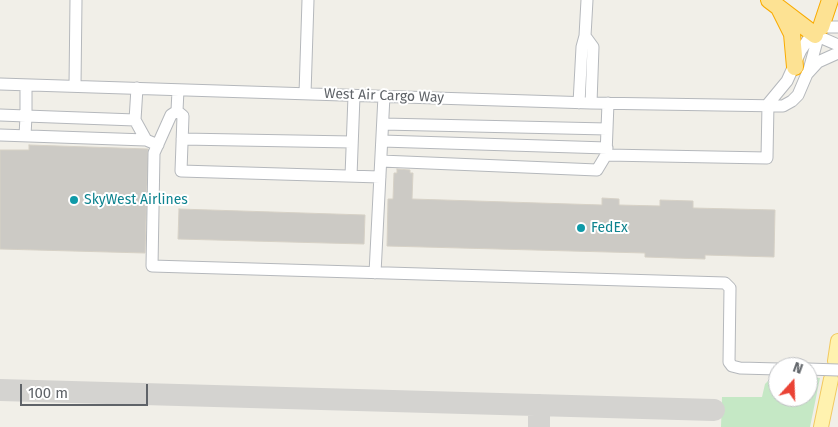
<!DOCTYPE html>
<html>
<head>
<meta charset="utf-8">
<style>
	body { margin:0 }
	#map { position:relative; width:838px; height:427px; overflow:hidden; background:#f1efe8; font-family:"Fira Sans",sans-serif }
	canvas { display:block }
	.north { position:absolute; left:768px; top:357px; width:50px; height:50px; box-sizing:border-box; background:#fff; border:1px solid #bfc1c3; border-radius:50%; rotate:20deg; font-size:14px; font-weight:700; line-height:20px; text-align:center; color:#5f6368 }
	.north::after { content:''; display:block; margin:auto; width:18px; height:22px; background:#ea4335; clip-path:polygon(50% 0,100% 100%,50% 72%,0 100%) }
	.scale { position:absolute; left:20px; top:384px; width:128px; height:22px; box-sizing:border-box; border:2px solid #5f6368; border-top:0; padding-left:6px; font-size:15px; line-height:18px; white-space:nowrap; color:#5f6368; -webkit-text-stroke:4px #fff; paint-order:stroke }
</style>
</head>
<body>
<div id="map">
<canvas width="838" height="427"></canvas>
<div class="north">N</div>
<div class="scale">100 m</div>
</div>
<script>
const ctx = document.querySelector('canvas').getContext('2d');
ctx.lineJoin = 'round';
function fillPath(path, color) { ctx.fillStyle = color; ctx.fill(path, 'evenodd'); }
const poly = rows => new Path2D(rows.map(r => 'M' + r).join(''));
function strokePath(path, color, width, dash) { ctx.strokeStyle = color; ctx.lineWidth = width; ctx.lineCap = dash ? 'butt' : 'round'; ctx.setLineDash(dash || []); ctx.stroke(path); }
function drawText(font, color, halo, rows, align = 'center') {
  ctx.font = font + ' "Fira Sans",sans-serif'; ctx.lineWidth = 4; ctx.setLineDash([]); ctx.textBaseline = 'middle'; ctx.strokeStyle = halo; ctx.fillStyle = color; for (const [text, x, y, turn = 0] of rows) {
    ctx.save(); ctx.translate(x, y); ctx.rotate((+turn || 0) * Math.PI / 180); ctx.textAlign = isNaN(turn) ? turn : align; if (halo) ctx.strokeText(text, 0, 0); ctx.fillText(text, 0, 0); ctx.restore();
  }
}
fillPath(poly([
	[773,376,778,377,778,397,808,397,808,377,820,378,810,427,721,427,722,397,762,397,765,384]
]), '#c5e8c5');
strokePath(poly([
	[0,390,714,410],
	[539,427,539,405]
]), '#d4d3d0', 22);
const building = poly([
	[29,145,148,149,145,253,0,249,0,150,29,150,29,145],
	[397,169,410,170,410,173,413,173,412,199,602,205,602,198,619,199,619,205,660,206,660,200,693,201,693,208,775,210,774,257,705,255,705,259,645,257,645,253,387,246,388,199,393,199,394,173,397,173,397,169],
	[179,209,365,215,364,244,178,239,179,209]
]);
fillPath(building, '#cccac5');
strokePath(building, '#d6d1c6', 1);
const minor = poly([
	[815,35,838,45],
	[585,36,593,47,591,103],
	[809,70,817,41,815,35],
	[0,84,591,103,783,106,792,101,798,95,807,74,818,62,838,53],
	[75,86,76,0],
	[178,90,177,111,171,115,154,153,152,266,725,283,730,288,729,362,732,366,740,368,778,369],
	[305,94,308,0],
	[579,103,582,47,585,36,587,0],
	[608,103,606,155,767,158,768,104],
	[768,104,787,81,801,50,810,37,815,35,821,27,838,27],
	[177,111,183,116,181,171,380,177],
	[0,115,26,116,26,85],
	[135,120,137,88],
	[383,124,607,129],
	[0,135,146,140],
	[25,136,26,116,135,120,146,140,158,145],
	[182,139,352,142],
	[382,141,607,148],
	[381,161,597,170,606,155],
	[351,176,354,96],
	[375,273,384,96]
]);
const major = poly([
	[835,361,838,341],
	[821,427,831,379]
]);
const highway = poly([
	[769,0,815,35],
	[779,8,792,34,795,67],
	[821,27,830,0]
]);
strokePath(minor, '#b5b8bc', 13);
strokePath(major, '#f2c960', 16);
strokePath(highway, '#f9ab00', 18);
strokePath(minor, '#fff', 11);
strokePath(major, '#fff2af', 14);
strokePath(highway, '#fde293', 16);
const minorBridge = poly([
	[808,369,838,370]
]);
strokePath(minorBridge, '#b5b8bc', 13, []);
strokePath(minorBridge, '#fff', 11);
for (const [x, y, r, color] of [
	[74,200,5,"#0f9aa8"],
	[581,228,5,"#0f9aa8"]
]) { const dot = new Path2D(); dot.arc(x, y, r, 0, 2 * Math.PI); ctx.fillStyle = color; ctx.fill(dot); strokePath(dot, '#fff', 2); }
drawText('14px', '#5f6368', '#fff', [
	["West Air Cargo Way",384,96,2]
]);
drawText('14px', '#0d838f', '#fff', [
	["SkyWest Airlines",84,200],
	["FedEx",591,228]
], 'left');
</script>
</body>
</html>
